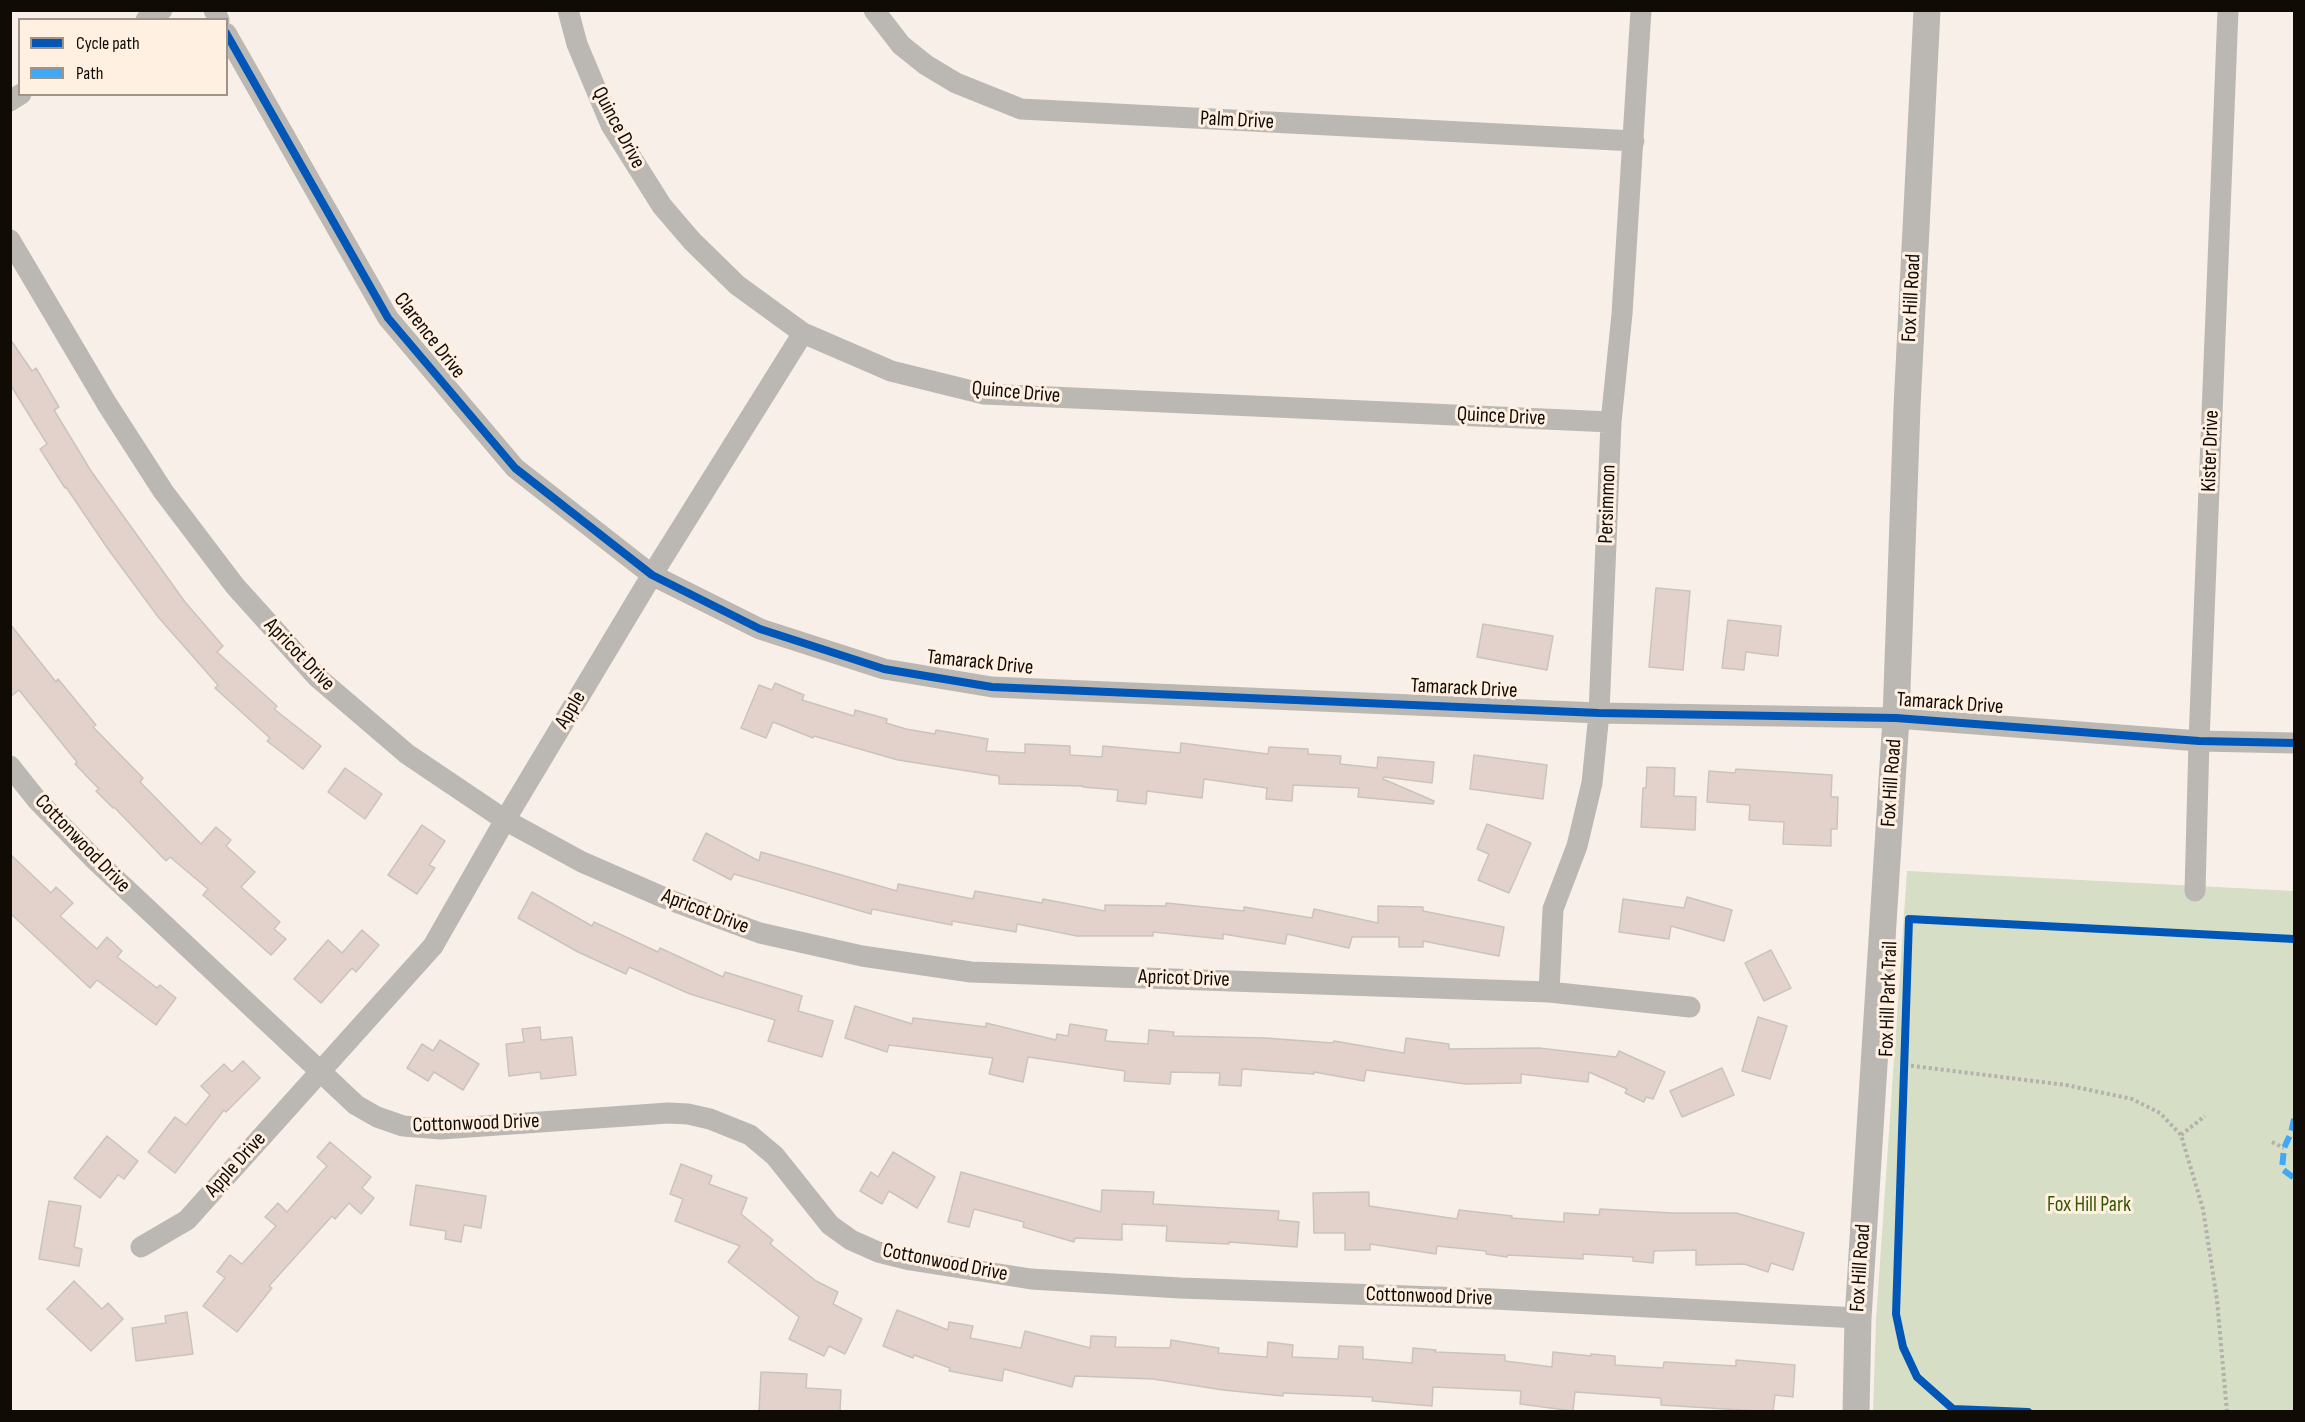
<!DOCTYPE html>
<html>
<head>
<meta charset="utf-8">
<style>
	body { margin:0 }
	#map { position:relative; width:2305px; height:1422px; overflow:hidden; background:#f8f0e8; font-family:"Sofia Sans Condensed",sans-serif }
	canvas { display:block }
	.frame { position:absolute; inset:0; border:12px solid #110b05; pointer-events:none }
	.legend { position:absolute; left:18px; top:18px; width:210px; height:78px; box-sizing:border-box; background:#fff0e1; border:2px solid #a09489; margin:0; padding:8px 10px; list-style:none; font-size:18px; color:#110b05 }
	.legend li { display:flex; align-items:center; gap:12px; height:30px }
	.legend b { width:30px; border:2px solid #a09489 }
</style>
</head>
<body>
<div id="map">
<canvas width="2305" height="1422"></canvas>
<div class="frame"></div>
<ul class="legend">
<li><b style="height:8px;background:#0057b8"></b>Cycle path</li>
<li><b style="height:8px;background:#3fa9f5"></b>Path</li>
</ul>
</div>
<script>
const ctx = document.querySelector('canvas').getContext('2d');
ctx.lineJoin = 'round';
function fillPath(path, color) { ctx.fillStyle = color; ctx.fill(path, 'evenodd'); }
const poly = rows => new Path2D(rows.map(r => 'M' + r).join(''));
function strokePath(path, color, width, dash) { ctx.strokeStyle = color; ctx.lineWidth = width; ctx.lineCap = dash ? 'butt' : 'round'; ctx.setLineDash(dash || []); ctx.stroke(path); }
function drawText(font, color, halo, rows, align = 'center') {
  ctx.font = font + ' "Sofia Sans Condensed",sans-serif'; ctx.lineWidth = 6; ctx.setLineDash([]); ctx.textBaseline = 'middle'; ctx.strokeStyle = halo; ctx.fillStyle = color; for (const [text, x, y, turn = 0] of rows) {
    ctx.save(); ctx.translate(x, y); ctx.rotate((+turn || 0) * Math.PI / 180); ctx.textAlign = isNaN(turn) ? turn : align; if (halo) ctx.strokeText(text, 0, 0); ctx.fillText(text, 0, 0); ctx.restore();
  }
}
fillPath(poly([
	[1907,871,2294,891,2294,1411,1873,1412,1876,1320]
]), '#d6dec5');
const building = poly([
	[10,339,32,371,36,368,59,407,54,410,91,471,185,602,223,646,217,652,277,706,274,709,321,746,303,769,267,741,270,738,215,688,218,685,159,618,108,549,66,487,65,488,40,449,47,444,10,384,10,339],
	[1656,588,1690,591,1683,670,1649,667,1656,588],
	[1728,620,1781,626,1778,656,1746,652,1744,670,1722,668,1728,620],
	[10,624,56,682,58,679,96,725,93,727,143,778,140,782,201,844,216,827,231,840,226,846,255,872,241,887,280,922,274,929,286,939,271,955,203,895,208,889,170,857,166,861,114,807,113,808,96,791,99,789,75,764,77,762,19,690,10,697,10,624],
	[1483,624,1553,636,1547,670,1477,657,1483,624],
	[775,683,804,695,802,700,854,716,855,710,887,719,886,723,906,729,935,734,936,730,988,739,986,751,1025,753,1025,744,1070,746,1070,755,1102,757,1103,746,1180,753,1181,743,1268,754,1269,747,1308,749,1308,754,1341,756,1340,764,1377,768,1378,757,1434,762,1432,783,1384,777,1383,779,1434,801,1433,804,1358,797,1359,788,1293,785,1292,801,1266,799,1267,788,1204,779,1202,798,1147,791,1146,804,1117,801,1118,790,1083,787,1083,786,999,784,999,776,898,760,814,736,813,738,773,722,766,738,741,728,759,685,772,690,775,683],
	[1474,755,1547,765,1543,799,1470,789,1474,755],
	[1647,767,1675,768,1674,796,1696,797,1695,830,1641,827,1643,788,1646,788,1647,767],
	[345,768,382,794,365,819,328,792,345,768],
	[1736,769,1832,775,1831,797,1838,797,1837,829,1831,829,1831,846,1783,844,1784,822,1749,820,1750,805,1707,802,1709,771,1735,773,1736,769],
	[1487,824,1531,843,1509,893,1478,880,1489,854,1477,849,1487,824],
	[422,825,445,841,429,865,435,868,417,894,388,875,422,825],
	[706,833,759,861,761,852,897,891,898,884,973,899,975,891,1042,903,1043,899,1105,911,1105,905,1166,906,1166,903,1244,911,1244,907,1312,918,1314,909,1378,923,1378,906,1423,907,1423,911,1504,927,1499,956,1423,941,1423,947,1399,947,1399,937,1352,937,1349,948,1287,934,1285,944,1223,934,1223,939,1153,932,1153,936,1077,936,1017,924,1016,932,952,921,952,925,872,909,871,914,734,874,731,880,693,860,706,833],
	[10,854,51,893,56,887,73,903,60,916,97,949,107,937,122,951,117,957,157,988,160,985,176,998,156,1025,97,980,90,988,10,913,10,854],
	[532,892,592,926,594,922,658,952,660,948,723,977,725,972,802,996,798,1011,833,1021,822,1057,768,1041,775,1020,690,994,629,967,626,974,578,952,518,918,532,892],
	[1687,897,1732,910,1724,941,1671,926,1669,939,1619,932,1623,899,1684,908,1687,897],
	[362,930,379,945,356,972,352,968,321,1003,294,979,328,940,342,953,362,930],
	[1771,950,1791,988,1764,1001,1745,963,1771,950],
	[855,1006,912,1024,913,1018,986,1027,986,1023,1056,1040,1057,1034,1068,1036,1070,1024,1107,1030,1105,1041,1148,1044,1149,1030,1174,1032,1173,1036,1265,1038,1333,1043,1334,1041,1404,1053,1406,1038,1449,1044,1449,1049,1539,1048,1616,1057,1619,1051,1665,1072,1653,1099,1646,1097,1644,1102,1625,1093,1627,1089,1589,1072,1588,1082,1521,1074,1521,1083,1465,1084,1366,1070,1364,1081,1314,1072,1314,1074,1242,1069,1241,1086,1219,1085,1220,1073,1171,1072,1170,1084,1124,1081,1125,1071,1028,1057,1023,1082,989,1074,993,1058,889,1045,887,1052,845,1038,855,1006],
	[1758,1017,1787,1026,1770,1079,1742,1071,1758,1017],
	[540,1027,541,1040,572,1037,576,1075,541,1079,540,1072,509,1076,506,1044,524,1042,522,1029,540,1027],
	[440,1040,479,1064,463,1090,434,1072,428,1081,407,1068,422,1044,433,1051,440,1040],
	[243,1061,260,1078,226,1112,224,1110,175,1173,148,1152,175,1117,186,1125,210,1095,201,1086,224,1064,232,1072,243,1061],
	[1722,1068,1734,1095,1682,1117,1670,1091,1722,1068],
	[107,1136,138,1161,124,1179,118,1175,100,1198,74,1178,107,1136],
	[330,1142,371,1177,362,1188,374,1198,361,1214,349,1203,335,1219,332,1216,269,1286,272,1288,237,1332,203,1306,225,1278,217,1272,230,1255,242,1264,276,1226,265,1217,278,1203,287,1212,327,1166,317,1157,330,1142],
	[893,1152,935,1177,917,1208,889,1191,882,1204,860,1191,871,1172,878,1177,893,1152],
	[681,1164,712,1176,709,1184,747,1198,741,1214,773,1240,770,1244,816,1281,838,1292,833,1304,862,1319,845,1354,829,1346,824,1356,789,1339,799,1317,728,1262,740,1246,675,1221,683,1199,670,1194,681,1164],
	[961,1172,1101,1212,1102,1190,1154,1192,1153,1204,1279,1211,1278,1220,1299,1222,1297,1247,1229,1242,1229,1244,1166,1241,1167,1226,1122,1224,1122,1240,1075,1238,1074,1242,1023,1227,1024,1222,974,1209,969,1227,948,1222,961,1172],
	[416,1185,486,1196,481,1228,464,1225,461,1242,445,1239,446,1231,410,1225,416,1185],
	[1369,1192,1369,1206,1457,1219,1459,1210,1512,1216,1512,1218,1564,1222,1564,1213,1599,1215,1600,1209,1673,1213,1736,1213,1804,1233,1793,1270,1771,1263,1768,1272,1744,1264,1696,1265,1696,1250,1654,1251,1653,1263,1633,1261,1633,1257,1583,1254,1583,1259,1508,1255,1507,1257,1486,1254,1486,1251,1437,1246,1436,1254,1370,1244,1370,1250,1345,1250,1345,1233,1314,1233,1313,1193,1369,1192],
	[49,1201,81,1206,74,1247,82,1249,79,1266,39,1259,49,1201],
	[74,1281,102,1309,108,1303,123,1319,91,1351,47,1309,74,1281],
	[897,1310,948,1330,949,1322,973,1326,970,1338,1021,1348,1025,1331,1090,1348,1091,1336,1116,1337,1115,1347,1170,1348,1171,1340,1219,1348,1218,1353,1267,1357,1268,1342,1293,1345,1292,1357,1338,1359,1339,1346,1363,1347,1363,1359,1412,1363,1413,1348,1436,1350,1435,1352,1505,1355,1505,1361,1552,1367,1553,1352,1591,1356,1591,1354,1615,1356,1615,1365,1663,1368,1664,1362,1736,1366,1736,1360,1795,1365,1793,1397,1775,1395,1773,1412,1661,1405,1661,1398,1575,1392,1573,1411,1520,1404,1521,1391,1433,1387,1432,1406,1372,1401,1373,1397,1283,1393,1283,1396,1223,1390,1153,1379,1075,1376,1072,1387,1004,1369,1002,1381,949,1371,950,1368,914,1355,913,1358,883,1346,897,1310],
	[187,1312,193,1354,136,1361,132,1328,166,1323,165,1316,187,1312],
	[761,1372,807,1374,806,1388,841,1390,840,1412,759,1412,761,1372]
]);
fillPath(building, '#e3d2cc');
strokePath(building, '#cbc3be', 1.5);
strokePath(poly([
	[1905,1065,2066,1085,2132,1099,2160,1113,2181,1135,2203,1209,2217,1300,2227,1412],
	[2181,1135,2205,1116],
	[2272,1142,2284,1148]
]), '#b4b0ac', 4, [3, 3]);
strokePath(poly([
	[214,10,219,20],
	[568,10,577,44,611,125,662,206,692,241,737,285,803,333,891,371,984,394,1611,422],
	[874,10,901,45,926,65,956,83,1021,109,1634,141],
	[146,20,162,10],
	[226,33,388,318,515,468,652,575,760,629,884,669,992,687,1599,713,1896,718,2199,741,2294,743],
	[10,101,21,94],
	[10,240,107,404,163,491,235,586,317,677,407,754,505,820,582,862,667,899,760,933,862,956,971,972,1549,992,1690,1007],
	[10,766,37,800,93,858,356,1105,377,1117,403,1126,441,1129,668,1113,688,1114,710,1119,750,1135,775,1156,830,1225,851,1240,878,1252,910,1260,1031,1279,1180,1288,1494,1299,1858,1318],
	[2195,891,2199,741,2228,10],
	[1549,992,1553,909,1577,846,1592,783,1599,713,1611,422,1622,314,1641,10],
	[141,1247,187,1220,433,946,505,820,652,575,803,333]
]), '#bbb8b4', 21);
strokePath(poly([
	[1856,1412,1858,1318,1896,718,1907,407,1927,10]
]), '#bbb8b4', 27);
strokePath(poly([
	[2294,1119,2291,1133,2284,1148,2282,1169,2294,1178]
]), '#3fa9f5', 6, [12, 6]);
strokePath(poly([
	[226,33,388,318,515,468,652,575,760,629,884,669,992,687,1599,713,1896,718,2199,741,2294,743],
	[2028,1412,1953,1409,1917,1377,1903,1347,1896,1314,1909,919,2294,939]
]), '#0057b8', 8);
drawText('21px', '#110b05', '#fff0e1', [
	["Palm Drive",1237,121,3],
	["Quince Drive",618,128,62],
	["Fox Hill Road",1912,298,-87],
	["Clarence Drive",429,336,52],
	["Quince Drive",1016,393,5],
	["Quince Drive",1501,417,3],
	["Kister Drive",2211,451,-88],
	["Persimmon",1608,504,-88],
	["Apricot Drive",299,655,46],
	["Tamarack Drive",980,663,6],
	["Tamarack Drive",1464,689,3],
	["Tamarack Drive",1950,704,4],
	["Apple",571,710,-59],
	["Fox Hill Road",1892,783,-86],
	["Cottonwood Drive",82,844,46],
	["Apricot Drive",705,912,21],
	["Apricot Drive",1184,979,2],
	["Fox Hill Park Trail",1889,999,-88],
	["Cottonwood Drive",476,1124,-2],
	["Apple Drive",236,1165,-48],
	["Cottonwood Drive",945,1263,11],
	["Fox Hill Road",1861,1268,-86],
	["Cottonwood Drive",1429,1297,2]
]);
drawText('21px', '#365702', '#fff0e1', [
	["Fox Hill Park",2089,1206]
]);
</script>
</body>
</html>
